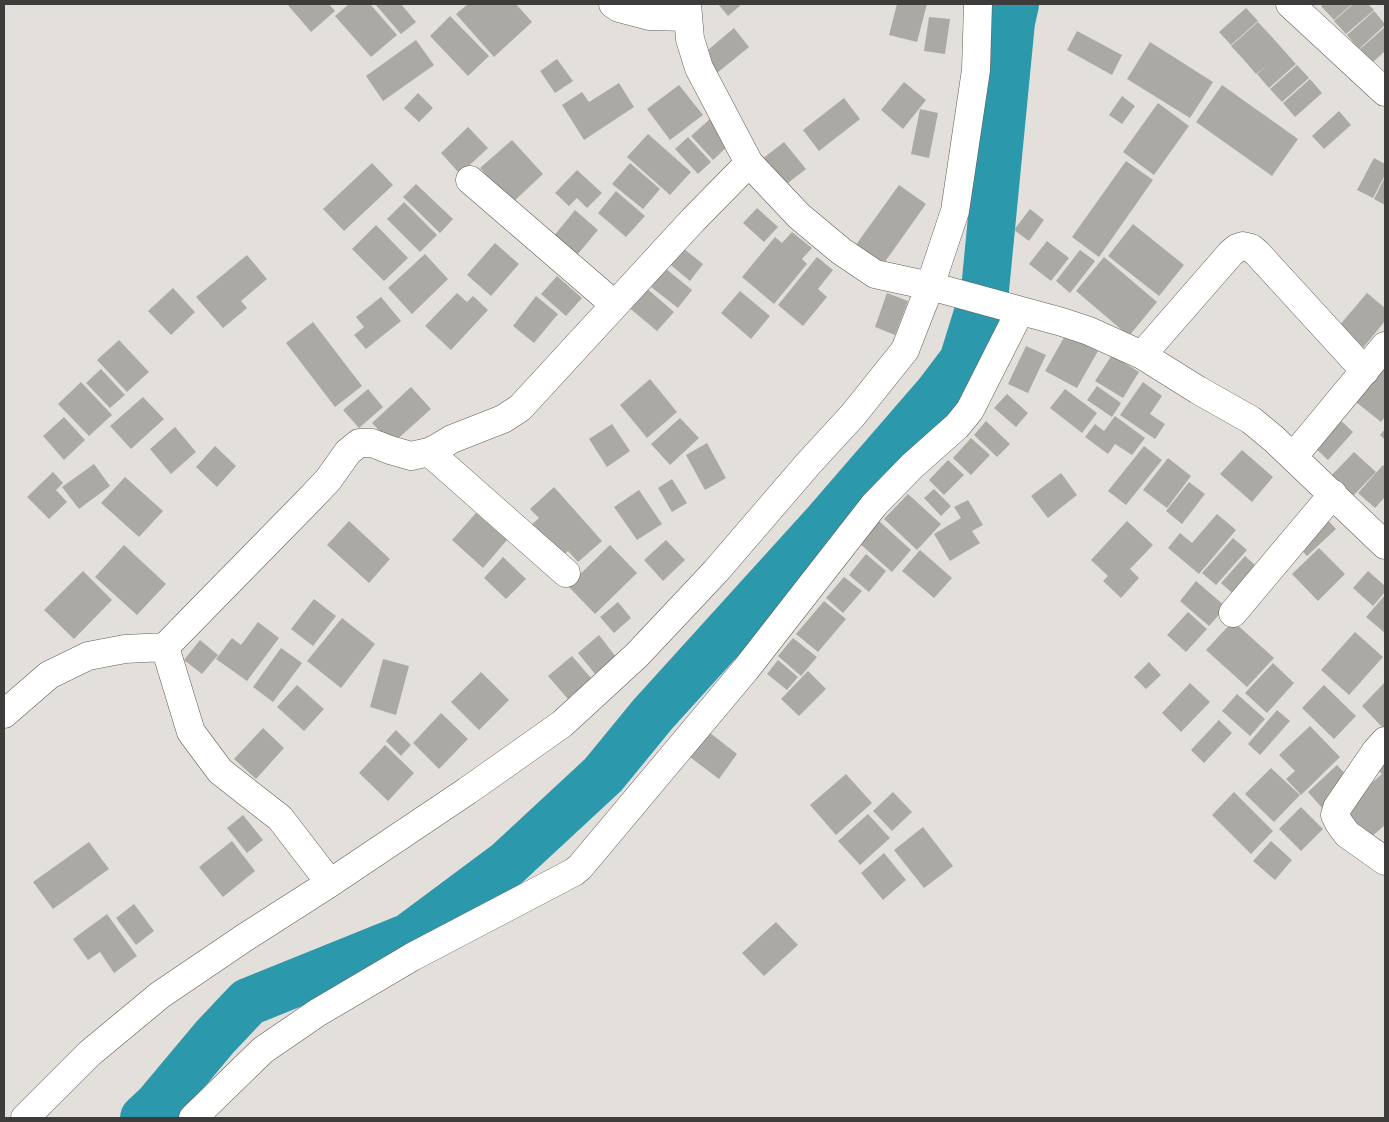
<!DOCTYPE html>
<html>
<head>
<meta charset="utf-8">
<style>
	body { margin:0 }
	#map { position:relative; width:1389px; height:1122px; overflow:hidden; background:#e3e0db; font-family:Manrope,sans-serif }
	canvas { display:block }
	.frame { position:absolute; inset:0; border:5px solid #3d3c3a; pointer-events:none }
</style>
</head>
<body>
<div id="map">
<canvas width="1389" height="1122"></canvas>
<div class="frame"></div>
</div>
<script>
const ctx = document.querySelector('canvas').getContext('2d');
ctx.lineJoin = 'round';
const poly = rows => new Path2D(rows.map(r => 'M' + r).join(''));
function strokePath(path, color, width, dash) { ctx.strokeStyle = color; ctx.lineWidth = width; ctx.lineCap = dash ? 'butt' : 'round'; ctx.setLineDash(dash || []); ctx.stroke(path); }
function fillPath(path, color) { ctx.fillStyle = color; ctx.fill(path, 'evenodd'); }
strokePath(poly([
	[144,1118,158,1105,215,1037,248,1002,409,937,507,864,603,775,653,714,828,521,938,394,963,361,985,290,1011,22,1015,4]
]), '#2c98ab', 48);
fillPath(poly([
	[287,4,329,4,335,11,311,32],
	[349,4,370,4,397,35,371,57,335,16],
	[375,4,401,4,416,22,401,34],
	[468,4,516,4,532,22,494,57,456,14],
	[718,4,742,4,728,16],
	[897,4,927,4,917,42,889,35],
	[1324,4,1352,4,1334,20,1321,6],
	[1353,4,1368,4,1374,10,1346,34,1334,21],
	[1246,8,1258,21,1231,45,1219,32],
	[1374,11,1385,24,1385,25,1359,49,1347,35],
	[450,16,489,56,468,76,430,36],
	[929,17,950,19,945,54,924,51],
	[1258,22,1271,36,1244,60,1231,46],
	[1385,27,1385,51,1372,63,1360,49],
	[734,28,749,47,717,73,702,55],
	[1077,31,1122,55,1112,75,1067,50],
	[1271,36,1296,64,1269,88,1257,74,1268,65,1256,74,1244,60],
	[416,40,434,65,383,101,366,76],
	[1150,42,1213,82,1190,118,1127,79],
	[557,59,573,81,555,93,540,71],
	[1297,65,1309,78,1282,102,1270,89],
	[1310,79,1322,93,1295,117,1283,103],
	[904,82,926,100,903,129,881,110],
	[619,83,634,107,584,140,562,105,582,92,589,102],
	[679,85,703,115,670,140,647,109],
	[1222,85,1298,139,1272,176,1196,122],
	[418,93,433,108,419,122,404,108],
	[1122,96,1135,106,1122,124,1109,115],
	[844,98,860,119,819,151,803,130],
	[1158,103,1189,126,1154,175,1123,152],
	[920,109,938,113,929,158,911,154],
	[1339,111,1351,125,1324,149,1312,136],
	[711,118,733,141,713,160,691,136],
	[468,127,488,148,460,174,441,153],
	[648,134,691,172,670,195,627,157],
	[688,137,711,162,698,174,675,149],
	[512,140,543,174,512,203,480,168],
	[784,142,806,169,779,190,757,163],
	[1374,158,1385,164,1385,175,1373,198,1357,190],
	[1126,161,1153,180,1099,257,1072,237],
	[372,163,393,185,344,231,323,209],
	[630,163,660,189,643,209,612,184],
	[577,170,602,193,587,208,577,198,569,206,555,193],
	[1385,177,1385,205,1374,199],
	[416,184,453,219,440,233,403,197],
	[899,185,926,204,877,273,850,253],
	[616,191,645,216,626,237,598,213],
	[404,202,437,235,420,252,387,219],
	[757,208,778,227,764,242,743,223],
	[1030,209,1044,220,1029,241,1014,230],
	[575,210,598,230,572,261,549,242],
	[1133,224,1184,265,1159,296,1108,256],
	[376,225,408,258,384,281,352,249],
	[792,232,812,248,802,259,807,264,774,304,742,277,775,237,782,243],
	[1047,241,1069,258,1051,281,1029,264],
	[495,243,519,264,491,296,467,275],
	[679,245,703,264,690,281,666,261],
	[1080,250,1095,261,1070,293,1056,281],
	[425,254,448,279,412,314,388,288],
	[247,255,267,279,241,301,247,308,223,328,196,297],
	[817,257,833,270,818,289,827,297,803,326,778,305],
	[1104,257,1157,302,1129,336,1076,291],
	[665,268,692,290,678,308,651,287],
	[557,276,582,298,566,316,541,294],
	[644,286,674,312,657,331,627,306],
	[173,288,195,312,171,335,148,311],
	[740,291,770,316,751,339,721,313],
	[457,293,467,302,473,296,488,310,451,350,425,326],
	[887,293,908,301,895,335,875,327],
	[1367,293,1385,308,1385,321,1363,348,1338,327],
	[536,296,558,314,534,343,513,326],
	[381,297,401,321,366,349,354,335,364,327,356,317],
	[313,322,362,386,335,407,286,343],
	[1066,334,1098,351,1077,388,1045,371],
	[119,340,149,372,127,392,97,360],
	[1026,346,1046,355,1028,393,1008,384],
	[1112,355,1139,372,1123,398,1095,381],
	[1385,359,1385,417,1381,422,1351,398],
	[101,369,125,395,110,408,86,383],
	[650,379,677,412,647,438,620,405],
	[81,382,112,415,89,436,58,404],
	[1143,382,1162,396,1150,414,1165,424,1155,439,1120,415],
	[1097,386,1121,403,1112,417,1087,400],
	[411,387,431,409,392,444,372,423],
	[368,389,383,407,359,428,343,410],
	[1065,389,1097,413,1082,433,1050,408],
	[1007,394,1028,413,1016,427,994,408],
	[143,397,164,419,131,449,110,426],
	[1115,416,1145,438,1132,455,1115,444,1108,454,1085,437,1095,424,1104,431],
	[64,417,85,440,64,460,43,436],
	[1337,417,1353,432,1328,460,1312,445],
	[680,418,699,438,670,465,651,444],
	[986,421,1010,444,997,457,974,435],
	[612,424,630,451,607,467,589,439],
	[175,427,196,452,171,474,150,449],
	[1385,429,1385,440,1380,435],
	[971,438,990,455,971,475,953,458],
	[707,443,726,478,705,490,686,455],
	[215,446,236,466,217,487,196,467],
	[1144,446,1162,460,1126,505,1108,491],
	[1242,450,1273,477,1252,502,1220,474],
	[1354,452,1376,472,1352,497,1330,477],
	[1168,458,1191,476,1167,508,1143,490],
	[948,460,964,475,944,495,929,480],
	[94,464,110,486,79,509,62,487],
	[1383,465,1385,467,1385,497,1375,508,1358,493],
	[53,472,63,483,56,490,67,502,49,519,27,497],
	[1061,473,1077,495,1048,518,1031,496],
	[125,477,163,511,139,537,101,503],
	[672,479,687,503,672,512,658,488],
	[1189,482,1205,494,1182,524,1166,511],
	[554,487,602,541,578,562,568,551,559,559,529,527,539,518,530,509],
	[934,489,951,506,941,516,924,498],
	[639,490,662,524,637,540,614,507],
	[908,494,941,524,917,550,884,519],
	[968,500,983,525,972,531,980,543,950,561,934,534,961,518,954,507],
	[476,513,507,540,483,568,452,540],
	[1217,514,1236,530,1199,574,1168,548,1180,533,1192,543],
	[1323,515,1336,529,1307,556,1294,542],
	[878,520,911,550,892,572,858,542],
	[349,521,390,559,369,583,327,545],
	[1127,521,1153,545,1130,569,1139,578,1121,598,1103,581,1108,576,1091,560],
	[1233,538,1247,550,1216,585,1202,573],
	[666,540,685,560,663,581,644,560],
	[124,545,166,584,137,615,95,577],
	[610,545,637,573,595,614,568,586],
	[1319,548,1345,574,1318,601,1292,574],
	[920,550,952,578,934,598,902,571],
	[866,554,886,571,869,592,849,575],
	[1245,556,1263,572,1239,599,1221,583],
	[503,557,526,579,506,599,484,578],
	[83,571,112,600,74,639,44,610],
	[1368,571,1385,586,1385,592,1373,606,1353,588],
	[844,577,862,591,843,613,826,598],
	[1196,581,1226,607,1209,626,1180,601],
	[1385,595,1385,633,1366,617],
	[314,599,336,616,313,646,291,629],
	[824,601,846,619,818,652,796,634],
	[618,602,631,618,614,633,600,617],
	[1188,612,1207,629,1186,652,1167,635],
	[342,618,375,644,341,688,307,661],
	[1233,621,1274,658,1247,687,1206,650],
	[258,622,279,638,247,681,216,659,232,638,241,645],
	[1355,632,1383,657,1349,695,1321,670],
	[599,635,616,657,595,674,578,653],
	[793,638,817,657,801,676,778,656],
	[200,640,218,655,202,674,184,660],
	[281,648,302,663,273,702,253,687],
	[572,656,591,678,568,699,548,676],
	[383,659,409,666,396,715,370,707],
	[778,660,798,677,787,690,767,674],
	[1149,662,1161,675,1146,689,1134,677],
	[1273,663,1294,683,1267,713,1245,693],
	[808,671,826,689,799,716,781,699],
	[481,672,509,700,479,730,451,702],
	[1385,682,1385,728,1384,729,1362,706],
	[1190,683,1210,702,1181,732,1162,713],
	[297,685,324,709,304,731,277,707],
	[1324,685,1356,716,1334,739,1302,708],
	[1237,694,1265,719,1250,736,1222,711],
	[1277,710,1290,721,1260,755,1248,744],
	[441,713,468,739,439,769,413,743],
	[1219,720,1232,733,1204,763,1191,750],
	[1310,726,1340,757,1301,795,1286,779,1295,771,1279,755],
	[263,728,284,748,256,779,234,759],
	[705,729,737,754,719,779,686,754],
	[396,730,411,745,401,756,386,741],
	[385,745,414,773,388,801,359,773],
	[1385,747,1385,825,1363,844,1336,814,1382,774,1370,762],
	[1337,765,1353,782,1323,809,1308,792],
	[1271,768,1300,795,1274,822,1245,794],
	[846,774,872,803,836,835,810,805],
	[893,792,912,812,892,831,873,811],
	[1234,792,1273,831,1251,854,1212,815],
	[1301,807,1323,829,1301,851,1279,829],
	[868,814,890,838,860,865,838,841],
	[243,815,263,840,247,853,227,828],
	[923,827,953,866,924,888,894,850],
	[232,841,255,871,223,897,199,867],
	[1271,841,1292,860,1275,880,1253,861],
	[89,842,109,869,53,909,33,882],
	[884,853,906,880,883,900,861,873],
	[134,904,154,931,136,945,116,918],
	[107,914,137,956,114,973,100,952,88,960,73,939],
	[776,922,798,945,764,976,742,953]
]), '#aba9a4');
const minor = poly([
	[613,4,619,8,649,16,688,17],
	[687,4,690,39,699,68,749,163,799,216,841,251,875,274,930,286,1062,322,1089,331,1142,355,1198,390,1251,420,1274,439,1385,545],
	[1290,4,1385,92],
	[470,180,615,305],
	[1142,355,1231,253,1237,248,1243,246,1251,248,1257,253,1365,371],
	[1293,457,1385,346],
	[566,573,429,452,437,448,452,439,503,419,520,408,693,220,749,163],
	[1233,613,1333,494],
	[4,714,49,675,88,656,125,649,165,647],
	[1385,741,1376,751,1337,808,1335,815,1339,823,1347,834,1385,861],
	[330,883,280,818,253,797,220,771,191,732,165,647,309,500,328,480,348,452,359,443,372,443,390,450,411,456,429,452],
	[25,1118,90,1053,160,995,244,938,330,883,467,791,562,724,637,655,716,571,808,464,853,415,905,350,930,286,955,211,976,70,978,4],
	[193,1118,263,1050,317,1013,412,957,574,872,580,867,746,669,874,505,912,466,957,426,970,410,1020,311]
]);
strokePath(minor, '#605e5a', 29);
strokePath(minor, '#fff', 28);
</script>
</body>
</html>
